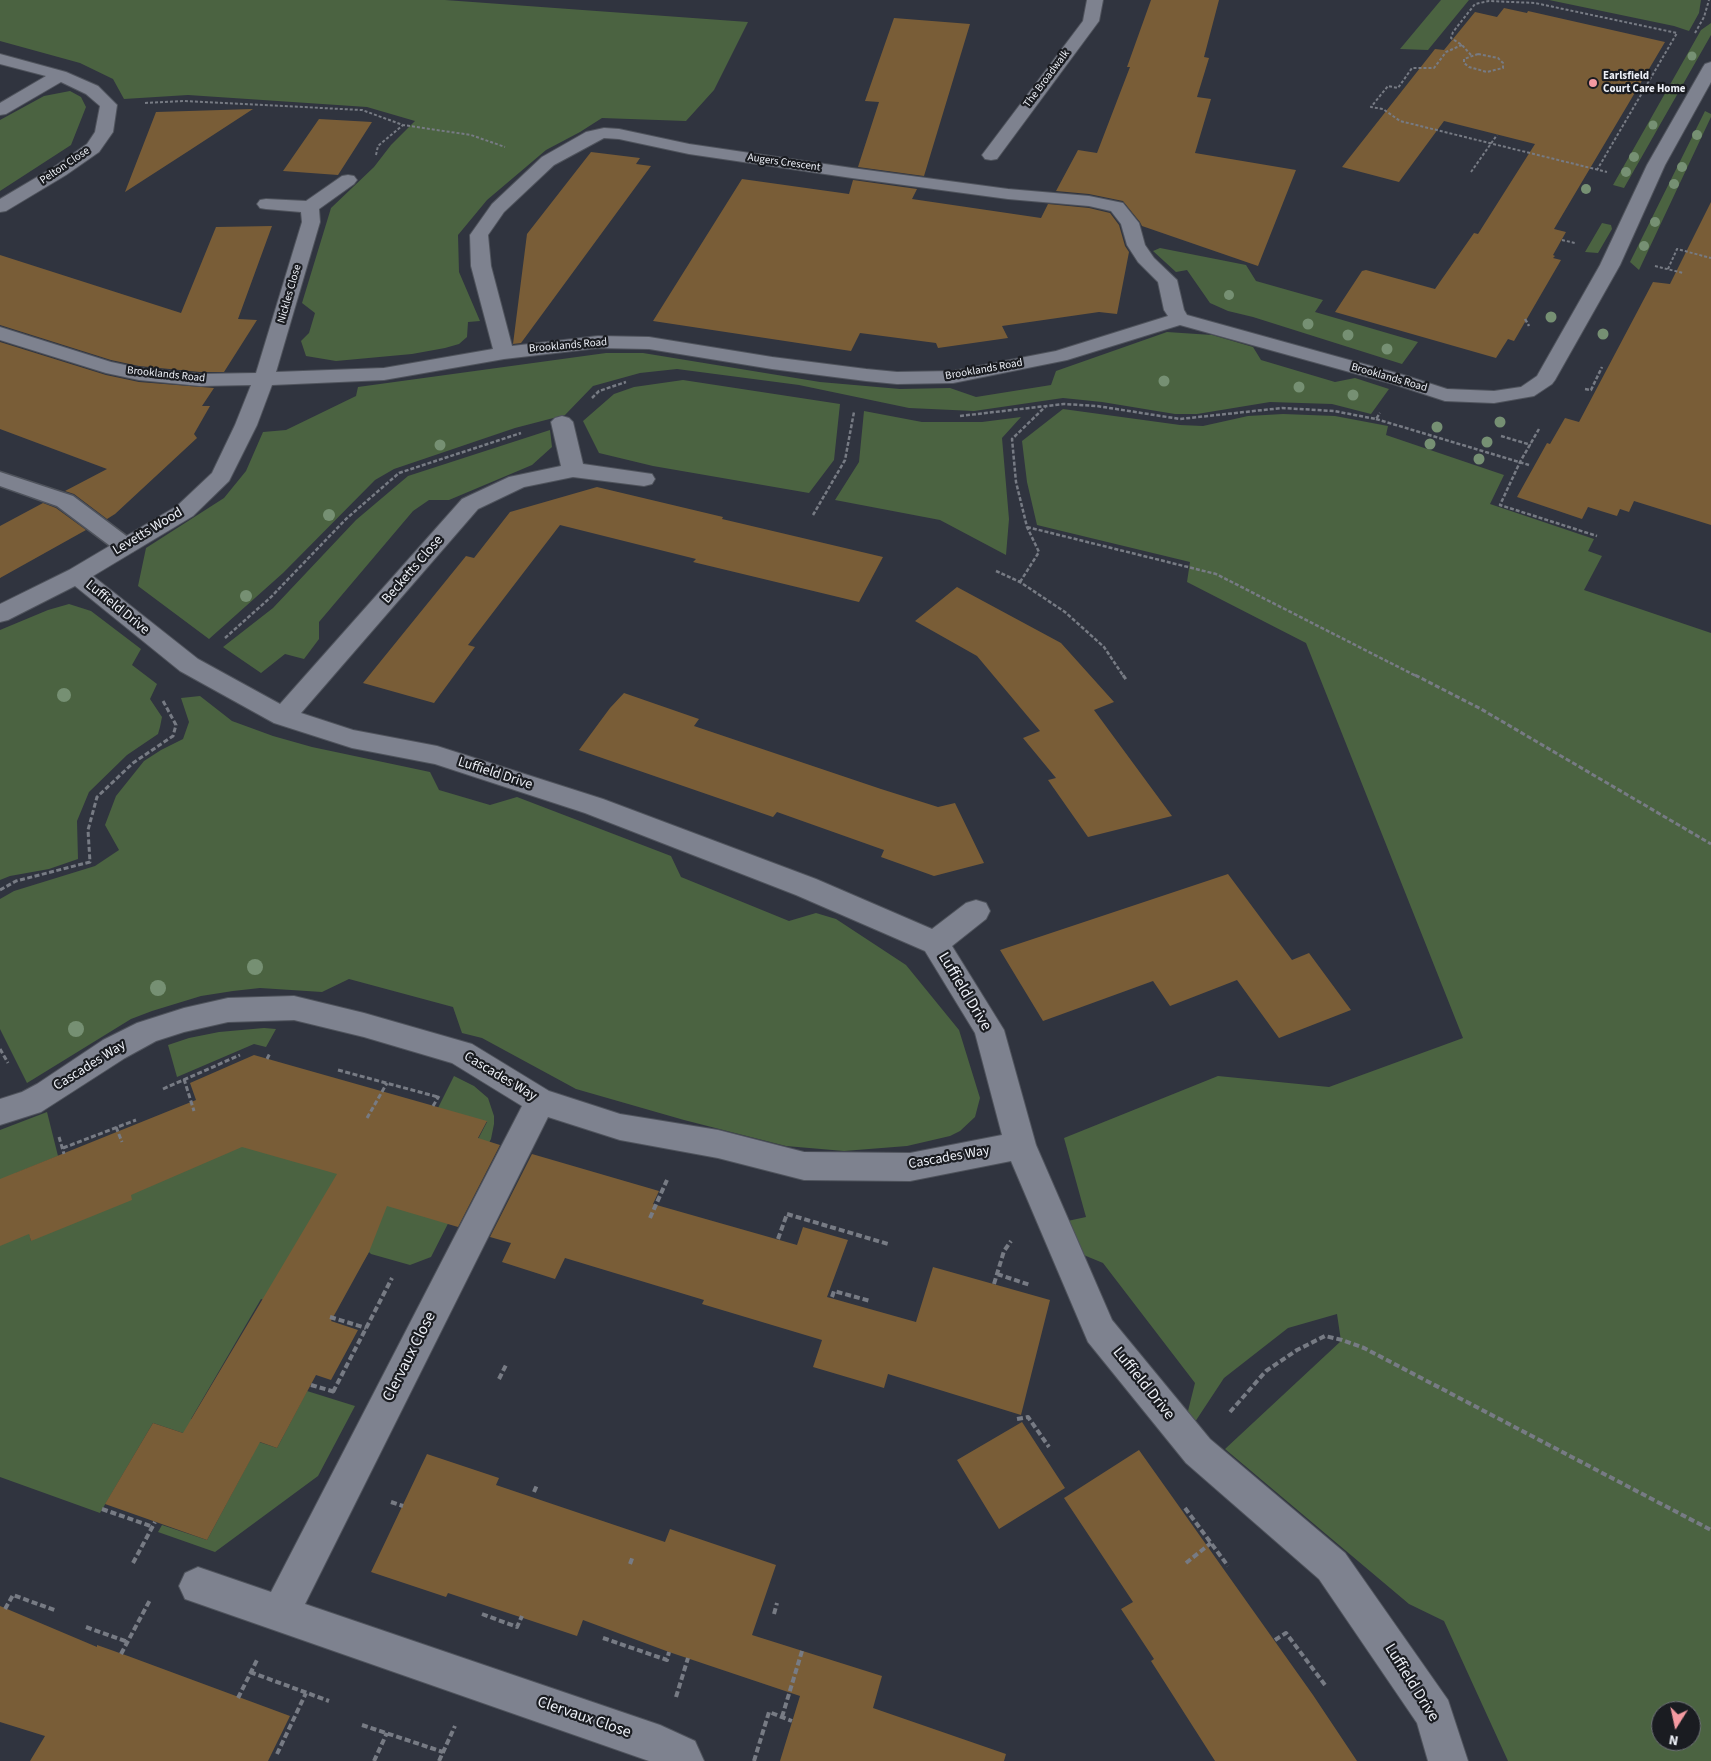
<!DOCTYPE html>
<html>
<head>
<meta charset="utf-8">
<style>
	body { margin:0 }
	#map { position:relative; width:1711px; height:1761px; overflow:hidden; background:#30343f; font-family:"Source Sans 3",sans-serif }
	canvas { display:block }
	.north { position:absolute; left:1651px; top:1701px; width:50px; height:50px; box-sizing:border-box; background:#1a1c21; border:1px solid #6e7177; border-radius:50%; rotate:190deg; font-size:14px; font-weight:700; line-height:20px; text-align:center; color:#edf0f7 }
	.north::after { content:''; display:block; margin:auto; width:18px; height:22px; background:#f49aa1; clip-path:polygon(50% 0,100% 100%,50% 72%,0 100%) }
</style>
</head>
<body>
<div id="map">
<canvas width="1711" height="1761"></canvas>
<div class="north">N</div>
</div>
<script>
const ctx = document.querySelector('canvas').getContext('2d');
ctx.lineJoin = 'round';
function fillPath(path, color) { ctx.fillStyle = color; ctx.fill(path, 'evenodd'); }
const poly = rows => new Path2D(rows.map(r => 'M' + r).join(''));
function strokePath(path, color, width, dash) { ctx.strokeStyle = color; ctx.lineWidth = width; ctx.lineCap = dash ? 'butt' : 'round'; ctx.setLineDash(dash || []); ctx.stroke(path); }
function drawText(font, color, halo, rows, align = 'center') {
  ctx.font = font + ' "Source Sans 3",sans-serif'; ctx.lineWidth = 4.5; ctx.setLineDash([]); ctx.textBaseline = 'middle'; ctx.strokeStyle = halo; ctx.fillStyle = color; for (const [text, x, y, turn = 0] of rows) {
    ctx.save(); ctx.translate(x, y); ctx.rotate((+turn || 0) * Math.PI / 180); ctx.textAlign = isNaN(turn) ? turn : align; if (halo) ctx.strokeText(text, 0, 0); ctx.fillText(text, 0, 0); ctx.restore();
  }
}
fillPath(poly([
	[0,0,445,0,748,22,714,90,686,121,602,118,580,132,546,150,487,200,458,235,459,272,480,321,468,322,467,337,459,344,445,348,412,354,336,361,306,356,301,341,309,333,315,313,302,303,331,208,374,167,391,145,415,121,367,107,188,95,124,99,113,79,80,63,0,41],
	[1441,0,1469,0,1428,50,1400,49],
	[1549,0,1701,0,1699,13,1689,31,1674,26],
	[1711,23,1711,35,1624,188,1613,185,1701,30],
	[70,91,81,97,86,107,71,145,0,191,0,120,44,96],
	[1705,111,1711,114,1711,117,1639,270,1630,262],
	[1602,223,1611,225,1612,229,1598,253,1585,252],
	[1160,248,1246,265,1256,281,1323,300,1315,312,1418,342,1402,364,1253,317,1228,311,1210,303,1187,270,1176,272,1153,251],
	[1167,332,1212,335,1253,347,1261,360,1335,382,1355,378,1389,389,1371,414,1332,404,1270,402,1197,414,1175,414,1102,402,1063,398,974,411,909,408,799,385,677,369,640,373,593,386,565,415,515,428,394,469,375,480,283,573,209,639,138,586,146,548,224,498,246,471,263,432,286,430,356,396,358,387,606,353,643,353,820,382,900,389,950,388,976,397,1051,385,1056,371],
	[683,380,840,404,834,460,809,493,653,466,599,453,583,421,614,394,634,387],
	[1063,409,1180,425,1203,426,1248,416,1283,414,1335,416,1388,426,1386,435,1504,475,1490,504,1594,539,1588,551,1602,556,1584,590,1711,633,1711,1761,1508,1761,1444,1621,1409,1604,1225,1449,1341,1341,1337,1314,1288,1328,1224,1378,1193,1425,1186,1419,1195,1383,1103,1263,1074,1251,1063,1222,1086,1217,1064,1138,1218,1076,1329,1087,1463,1038,1306,643,1187,582,1190,562,1037,525,1027,482,1022,441],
	[1661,1711,1691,1711,1691,1741,1661,1741],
	[864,411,922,422,982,422,1021,417,1002,438,1009,519,1006,555,940,520,835,500,859,462],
	[550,430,552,447,532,465,449,500,429,500,413,511,319,622,319,639,304,659,285,654,261,673,223,647,273,608,356,520,408,476],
	[69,604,91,611,141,649,132,665,157,684,150,699,162,717,160,727,158,734,127,755,89,792,77,821,78,859,49,869,10,876,0,880,0,630,48,610],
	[200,696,232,721,273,736,312,747,430,772,439,790,490,805,517,797,671,856,681,877,789,921,816,913,836,919,906,965,959,1030,980,1098,975,1117,960,1131,950,1136,907,1146,844,1151,786,1146,684,1120,576,1089,482,1038,462,1033,453,1007,349,979,322,992,260,988,233,991,201,996,152,1011,131,1019,27,1083,0,1029,0,899,14,891,95,866,119,850,105,825,116,796,144,761,161,750,183,739,189,722,181,698],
	[264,1028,276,1029,266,1047,254,1044,177,1077,168,1045,189,1038,219,1032],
	[454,1076,474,1086,488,1098,494,1116,494,1124,491,1139,431,1257,410,1265,371,1254,369,1252,328,1320,261,1299,191,1419,277,1448,307,1391,355,1406,318,1476,215,1552,158,1532,162,1525,207,1540,252,1456,153,1423,100,1513,0,1477,0,1130,47,1112,58,1156,16,1173,31,1241,117,1144,188,1116,359,1116,436,1220,487,1122,438,1108]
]), '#4b6341');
fillPath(poly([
	[1151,0,1219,0,1204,57,1209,58,1197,97,1211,99,1195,153,1296,170,1258,266,1142,226,1140,222,1123,201,1089,194,1056,191,1078,150,1097,153,1130,67,1127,67],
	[1504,8,1527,13,1528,11,1665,42,1554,229,1566,232,1553,255,1555,256,1553,258,1561,260,1514,341,1508,339,1496,358,1335,312,1362,271,1366,270,1435,289,1474,233,1478,234,1535,144,1444,121,1399,182,1342,167,1435,49,1444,50,1475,12,1497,17],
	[894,18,970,24,924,176,858,167,879,102,865,101],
	[253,109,187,152,125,192,156,112],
	[319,119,372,122,338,175,283,171],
	[591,152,640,158,636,164,651,166,521,343,513,344,527,234],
	[742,179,849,194,853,180,917,189,912,199,1041,218,1048,204,1089,208,1110,213,1119,225,1125,246,1129,252,1117,314,1099,312,1002,326,1008,338,938,348,936,343,860,333,851,351,653,321],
	[1711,202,1711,525,1634,501,1629,512,1620,509,1617,516,1588,507,1582,519,1517,497,1547,443,1550,444,1565,418,1579,422,1653,282,1670,284],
	[272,226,238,319,257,320,224,372,200,372,139,366,111,360,0,325,0,255,181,313,216,227],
	[0,342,106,375,139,382,214,388,202,406,210,406,194,434,197,438,115,514,107,519,74,494,65,491,107,469,0,429],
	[597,487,723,517,722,519,883,557,859,602,693,562,696,559,560,525,468,645,475,647,434,703,363,683,466,556,474,558,510,512],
	[43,503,56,508,86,530,0,578,0,526],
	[957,587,1061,643,1114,702,1094,710,1172,816,1088,837,1048,780,1056,778,1023,738,1040,731,977,656,915,621],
	[624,693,699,719,694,726,881,789,938,807,955,803,984,863,934,876,881,857,884,850,777,812,773,817,579,750,610,708],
	[1228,874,1292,960,1309,953,1351,1010,1279,1038,1237,980,1170,1006,1153,981,1043,1021,1000,950],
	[254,1055,487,1121,478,1138,500,1145,458,1227,387,1206,369,1252,331,1321,358,1330,331,1380,316,1375,277,1448,260,1442,207,1540,105,1504,153,1423,183,1433,337,1174,242,1147,131,1195,132,1200,31,1241,29,1234,0,1246,0,1179,196,1100,190,1083],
	[532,1154,659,1191,653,1204,797,1245,803,1227,848,1240,827,1297,916,1322,933,1267,1050,1300,1021,1415,888,1374,884,1388,813,1367,822,1340,702,1304,704,1300,565,1258,555,1279,502,1262,511,1243,490,1237],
	[1022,1422,1065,1488,999,1529,957,1460],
	[1139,1450,1313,1695,1357,1761,1215,1761,1151,1661,1154,1659,1121,1609,1133,1602,1064,1498],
	[427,1454,499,1478,496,1485,665,1542,670,1529,776,1565,752,1635,882,1676,873,1708,1006,1754,1004,1761,780,1761,800,1696,669,1652,583,1620,577,1636,448,1593,446,1597,371,1572],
	[0,1606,97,1647,97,1645,128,1656,290,1716,268,1761,30,1761,45,1736,0,1722]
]), '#795d37');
const lane = poly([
	[0,472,73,496,133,541,136,546,133,551,125,553,117,551,57,506,0,486,0,472]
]);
const street = poly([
	[1087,0,1103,0,1099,21,997,159,991,160,985,159,982,155,985,151,1083,21,1087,0],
	[0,54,66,72,98,86,117,105,113,132,99,152,66,175,6,211,0,212,0,199,54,167,87,144,95,132,100,106,86,94,61,82,6,114,0,115,0,103,46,76,0,64,0,54],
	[1711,62,1711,82,1665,165,1620,265,1555,380,1552,384,1534,396,1494,403,1445,401,1393,384,1180,325,1067,360,953,383,897,384,866,381,772,369,649,349,598,348,504,359,384,380,272,385,257,425,229,481,193,516,93,576,198,659,280,704,462,499,509,477,561,466,551,422,555,418,562,416,569,418,573,422,583,464,652,474,655,479,652,484,644,486,573,477,524,487,478,509,301,713,353,730,437,746,603,799,816,879,932,929,966,903,976,900,986,903,990,911,986,919,952,946,1004,1030,1036,1145,1112,1320,1210,1439,1345,1553,1448,1700,1468,1761,1428,1761,1417,1723,1319,1579,1186,1463,1088,1342,1011,1161,910,1181,804,1180,718,1158,620,1140,548,1117,305,1604,660,1725,695,1741,704,1761,649,1761,185,1599,179,1586,185,1573,198,1567,271,1592,522,1106,452,1063,364,1037,294,1020,228,1022,184,1032,156,1041,125,1058,41,1112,0,1125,0,1099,22,1092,37,1084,103,1040,137,1023,184,1008,228,998,294,996,364,1013,472,1044,549,1091,620,1114,718,1130,804,1152,910,1153,1002,1135,975,1033,925,951,796,895,585,813,435,764,352,748,274,723,180,671,75,586,8,620,0,622,0,604,69,570,177,506,212,473,235,425,251,385,200,386,139,380,106,373,0,340,0,327,111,362,139,368,200,374,256,373,302,222,301,212,266,209,260,208,257,204,260,200,266,199,306,201,342,176,348,175,354,176,357,180,354,184,319,209,320,222,276,372,384,368,493,349,471,266,470,235,492,204,542,157,586,132,604,128,619,129,689,144,852,168,1008,189,1089,196,1123,203,1139,223,1145,245,1154,258,1177,280,1184,310,1187,315,1407,376,1447,389,1494,391,1521,387,1537,376,1600,265,1647,165,1703,67,1705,64,1711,62],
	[604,138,619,139,689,154,852,178,1008,199,1089,206,1111,211,1121,224,1127,245,1138,262,1158,282,1164,310,1168,316,1056,351,953,371,897,372,866,369,772,357,649,337,598,336,512,346,491,266,488,235,504,212,554,165,604,138]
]);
strokePath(lane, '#4f535c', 3);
strokePath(street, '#4f535c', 2);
strokePath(poly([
	[1695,33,1704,17,1709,0],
	[1462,45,1446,52,1434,68,1412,68,1398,88,1388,86,1371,107,1383,109,1400,121,1607,172],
	[1478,54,1498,58,1503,63,1503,68,1487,72,1469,67,1464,63,1464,59,1478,54],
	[1471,55,1462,45,1451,38,1453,32,1475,4,1489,1,1535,3,1677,33,1597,170],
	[145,103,183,101,362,110,403,125,471,135,505,147],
	[376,155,378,146,403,125],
	[1471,172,1497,135],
	[1562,240,1575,243],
	[1655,266,1683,273],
	[1668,269,1677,249,1711,258]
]), '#777b84', 2, [3, 2]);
strokePath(poly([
	[1525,319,1529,326],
	[1585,389,1591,390,1602,367],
	[592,398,599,391,626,382],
	[960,416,1064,404,1097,406,1180,419,1282,408,1334,411,1376,419,1380,413],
	[1376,419,1529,465],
	[1539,429,1520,462,1500,505,1597,536],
	[1501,436,1531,445],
	[813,515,845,460,854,412],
	[1027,527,1216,574,1418,677],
	[996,571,1020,582,1065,612,1104,647,1124,677],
	[1020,582,1039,552,1027,527,1016,482,1012,439,1046,406],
	[225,638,271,597,346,519,399,473,521,433]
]), '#777b84', 2.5, [4, 2]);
strokePath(poly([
	[1123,675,1127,681],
	[1415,675,1481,709,1711,844],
	[0,890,16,881,90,862,88,830,97,797,133,763,173,736,176,725,162,699],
	[0,1049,8,1063],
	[267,1059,270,1053],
	[338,1070,438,1097],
	[184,1079,194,1111],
	[163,1089,240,1055],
	[433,1106,439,1096],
	[367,1118,387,1083],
	[116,1127,122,1142],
	[59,1137,64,1154],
	[63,1148,136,1120]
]), '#777b84', 3, [5, 2.5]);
strokePath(poly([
	[787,1214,888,1244],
	[650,1218,667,1180],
	[778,1239,787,1214],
	[997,1274,1030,1285],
	[994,1284,1004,1251,1011,1241],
	[832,1297,834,1291,870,1301],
	[330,1317,366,1328],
	[499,1379,507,1363],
	[311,1385,335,1392],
	[333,1392,392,1278],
	[1230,1412,1266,1371,1297,1350,1325,1336,1342,1340,1364,1348,1711,1530],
	[1017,1419,1028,1417,1049,1447],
	[534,1492,537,1485],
	[391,1502,403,1506],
	[1185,1508,1228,1566],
	[102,1509,153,1527],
	[133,1563,155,1522],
	[1186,1563,1211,1543],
	[630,1564,633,1556],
	[5,1609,13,1595,57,1611],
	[482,1614,517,1627,522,1616],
	[774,1614,777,1603],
	[86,1627,128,1642],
	[603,1638,667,1660,669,1652],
	[1275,1640,1286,1633,1325,1685],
	[121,1654,150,1600],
	[250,1672,329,1701],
	[676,1697,688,1658],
	[238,1698,258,1658],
	[782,1717,802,1651],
	[362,1725,443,1752],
	[277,1754,306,1693],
	[374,1761,387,1733],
	[439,1761,455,1726],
	[754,1761,769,1712,792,1721]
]), '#777b84', 4, [6, 3]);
fillPath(lane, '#7e828f');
fillPath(street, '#7e828f');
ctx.fillStyle = '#769073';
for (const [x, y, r] of [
	[1692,56,4.5],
	[1673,88,4.5],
	[1653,125,4.5],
	[1697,135,5],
	[1634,157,5],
	[1682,167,5],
	[1626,172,5],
	[1674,184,5],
	[1586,189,5],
	[1655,222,5],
	[1644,246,5],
	[1229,295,5],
	[1551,317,5.5],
	[1308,324,5.5],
	[1603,334,5.5],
	[1348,335,5.5],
	[1387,349,5.5],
	[1164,381,5.5],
	[1299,387,5.5],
	[1353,395,5.5],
	[1500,422,5.5],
	[1437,427,5.5],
	[1487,442,5.5],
	[1430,444,5.5],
	[440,445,5.5],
	[1479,459,5.5],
	[329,515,6],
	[246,596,6],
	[64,695,7],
	[255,967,8],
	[158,988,8],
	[76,1029,8]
]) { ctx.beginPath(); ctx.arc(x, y, r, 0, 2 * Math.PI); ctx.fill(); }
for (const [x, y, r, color] of [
	[1593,83,5,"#f49aa1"]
]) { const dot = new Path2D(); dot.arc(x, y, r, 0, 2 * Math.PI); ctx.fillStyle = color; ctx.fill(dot); strokePath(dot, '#1a1c21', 2); }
drawText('bold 11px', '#edf0f7', '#1a1c21', [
	["Earlsfield",1603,77],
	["Court Care Home",1603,90]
], 'left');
drawText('11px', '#edf0f7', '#1a1c21', [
	["The Broadwalk",1047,79,-53],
	["Augers Crescent",784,163,8],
	["Pelton Close",65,166,-34],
	["Nickles Close",290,294,-74],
	["Brooklands Road",568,346,-5],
	["Brooklands Road",984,370,-10],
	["Brooklands Road",166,375,6],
	["Brooklands Road",1389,378,16]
]);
drawText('14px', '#edf0f7', '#1a1c21', [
	["Levetts Wood",148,532,-31],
	["Becketts Close",413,570,-49],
	["Luffield Drive",117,608,39],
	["Luffield Drive",495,774,18],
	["Cascades Way",90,1066,-32],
	["Cascades Way",500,1077,31],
	["Cascades Way",949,1158,-10]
]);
drawText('16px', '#edf0f7', '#1a1c21', [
	["Luffield Drive",964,992,59],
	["Clervaux Close",410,1357,-63],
	["Luffield Drive",1143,1384,51],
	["Luffield Drive",1411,1683,58],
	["Clervaux Close",584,1718,19]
]);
</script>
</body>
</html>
